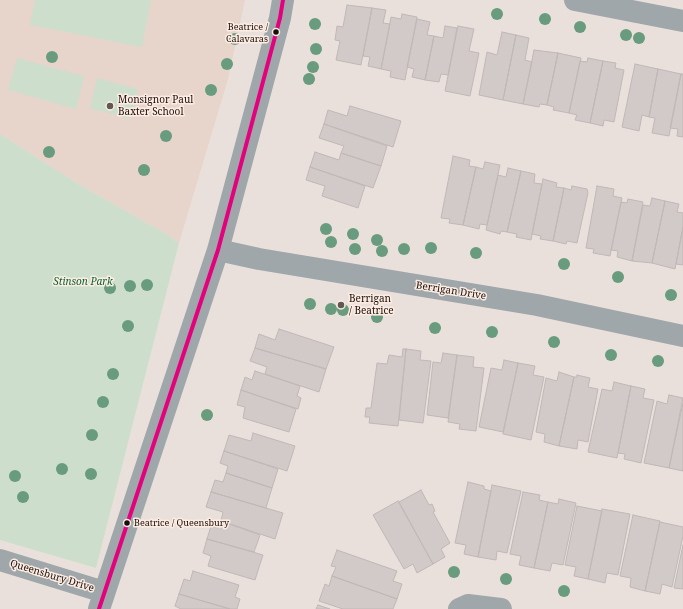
<!DOCTYPE html>
<html>
<head>
<meta charset="utf-8">
<style>
	body { margin:0 }
	canvas { display:block; background:#eae0db }
</style>
</head>
<body>
<canvas width="683" height="609"></canvas>
<script>
const ctx = document.querySelector('canvas').getContext('2d');
ctx.lineJoin = 'round';
function fillPath(path, color) { ctx.fillStyle = color; ctx.fill(path, 'evenodd'); }
const poly = rows => new Path2D(rows.map(r => 'M' + r).join(''));
function strokePath(path, color, width, dash) { ctx.strokeStyle = color; ctx.lineWidth = width; ctx.lineCap = dash ? 'butt' : 'round'; ctx.setLineDash(dash || []); ctx.stroke(path); }
function drawText(font, color, halo, rows, align = 'center') {
  ctx.font = font + ' "Noto Serif",serif'; ctx.lineWidth = 3; ctx.setLineDash([]); ctx.textBaseline = 'middle'; ctx.strokeStyle = halo; ctx.fillStyle = color; for (const [text, x, y, turn = 0] of rows) {
    ctx.save(); ctx.translate(x, y); ctx.rotate((+turn || 0) * Math.PI / 180); ctx.textAlign = isNaN(turn) ? turn : align; if (halo) ctx.strokeText(text, 0, 0); ctx.fillText(text, 0, 0); ctx.restore();
  }
}
fillPath(poly([
	[0,0,245,0,228,79,179,243,163,232,80,185,0,134]
]), '#e7d4ca');
fillPath(poly([
	[35,0,151,0,142,47,30,25],
	[17,58,84,76,76,109,8,90],
	[97,78,138,89,130,119,90,108],
	[0,134,80,185,163,232,179,243,96,568,0,540]
]), '#cddfcc');
const building = poly([
	[347,5,372,8,361,65,336,60,340,41,335,40,337,26,343,27,347,5],
	[372,8,386,10,383,23,390,24,381,69,368,66,370,57,363,56,372,8],
	[402,14,417,17,405,80,390,77,391,71,381,69,391,17,401,19,402,14],
	[417,19,430,22,427,35,434,36,425,80,412,77,414,69,407,67,417,19],
	[445,26,457,28,448,75,441,74,439,82,425,80,434,36,443,38,445,26],
	[458,26,474,29,469,51,479,53,470,96,445,91,458,26],
	[502,32,516,35,503,100,479,95,487,52,497,55,502,32],
	[516,35,529,38,525,60,532,62,523,104,503,100,516,35],
	[534,50,558,53,547,105,540,104,539,107,523,104,534,50],
	[558,53,581,58,569,113,553,110,554,107,547,105,558,53],
	[588,58,603,61,590,123,575,120,577,115,569,113,580,61,587,62,588,58],
	[603,61,616,63,615,68,624,70,614,122,604,120,603,126,590,123,603,61],
	[635,64,658,69,649,117,642,115,639,131,622,127,635,64],
	[658,69,681,74,669,136,652,133,655,118,649,117,658,69],
	[681,74,683,74,683,137,677,136,678,129,670,128,681,74],
	[350,106,401,121,393,147,324,124,328,110,347,116,350,106],
	[324,124,387,146,381,166,341,153,344,146,319,138,324,124],
	[315,152,339,160,341,153,381,166,373,188,310,167,315,152],
	[453,156,470,160,469,166,476,167,463,225,449,223,450,219,441,218,453,156],
	[485,162,500,165,487,225,480,224,479,229,463,225,476,167,483,169,485,162],
	[310,167,365,186,358,208,322,196,325,186,306,180,310,167],
	[508,168,521,171,507,232,501,231,500,234,486,230,498,175,506,177,508,168],
	[521,171,535,174,534,183,542,184,531,240,516,237,517,234,507,232,521,171],
	[543,179,557,183,556,187,564,188,553,241,540,239,541,236,532,234,543,179],
	[572,186,587,189,588,193,577,243,567,241,566,244,553,241,564,188,571,190,572,186],
	[597,186,614,189,613,196,622,198,610,256,593,253,594,249,586,248,597,186],
	[652,198,665,201,652,263,632,261,643,205,650,206,652,198],
	[628,199,643,202,632,261,617,257,618,251,611,250,621,202,627,203,628,199],
	[665,201,679,204,677,212,683,213,683,227,675,269,652,263,665,201],
	[683,227,683,265,676,264,683,227],
	[279,329,334,347,326,369,255,348,259,334,275,340,279,329],
	[255,348,326,369,319,392,265,374,267,367,250,361,255,348],
	[403,349,406,349,398,426,369,423,370,417,365,417,366,408,371,408,377,363,387,364,389,355,402,357,403,349],
	[406,349,421,351,420,360,431,361,423,423,399,420,406,349],
	[443,353,457,355,448,418,427,415,433,362,441,363,443,353],
	[457,355,474,357,473,367,484,368,476,431,459,429,460,424,448,422,457,355],
	[504,360,518,363,503,432,479,427,491,368,502,370,504,360],
	[518,363,535,366,533,375,544,377,531,440,503,434,518,363],
	[255,371,300,386,297,396,301,398,298,409,241,390,245,377,252,380,255,371],
	[559,372,574,377,559,446,544,442,545,434,536,432,546,378,557,381,559,372],
	[577,375,590,378,588,387,598,389,588,442,578,440,577,449,559,446,574,377,577,377,577,375],
	[614,382,631,386,617,458,588,452,602,389,612,391,614,382],
	[631,386,645,389,643,398,654,400,641,463,624,459,625,454,618,453,631,386],
	[241,390,296,409,289,432,243,418,245,407,237,405,241,390],
	[669,395,683,398,669,468,644,463,657,401,667,404,669,395],
	[683,403,683,471,669,468,683,403],
	[253,433,295,446,287,471,224,451,229,435,251,441,253,433],
	[224,451,278,469,272,488,226,473,228,466,220,463,224,451],
	[226,473,272,488,266,508,211,492,215,480,223,482,226,473],
	[468,482,484,486,484,489,491,491,478,557,464,554,466,545,455,543,468,482],
	[492,485,521,491,507,553,497,551,496,560,478,557,492,485],
	[421,490,429,505,432,504,435,511,433,512,450,543,441,549,445,557,433,564,399,502,421,490],
	[211,492,283,513,275,539,221,521,223,512,206,507,211,492],
	[523,492,540,495,539,500,548,502,534,568,519,565,521,556,510,554,523,492],
	[559,499,576,503,563,565,552,563,550,571,534,568,548,502,558,504,559,499],
	[398,501,433,564,417,573,413,564,404,569,373,515,398,501],
	[577,506,602,511,588,579,574,576,576,567,565,565,577,506],
	[602,509,630,514,618,575,607,573,605,583,588,579,602,509],
	[633,515,660,521,645,591,630,587,631,578,620,576,633,515],
	[221,521,260,535,254,552,207,539,211,526,218,528,221,521],
	[660,522,683,527,683,536,672,587,662,584,660,594,645,591,660,522],
	[207,539,263,555,255,580,208,566,211,556,203,553,207,539],
	[683,545,683,589,674,588,683,545],
	[337,550,397,571,393,581,402,584,397,599,332,576,336,567,331,566,337,550],
	[193,571,239,585,235,597,240,599,237,609,230,609,179,594,184,579,190,581,193,571],
	[332,576,397,599,393,609,343,609,319,601,325,584,329,586,332,576],
	[179,594,230,609,181,609,175,606,179,594],
	[318,605,330,609,316,609,318,605]
]);
fillPath(building, '#d2cac9');
strokePath(building, '#bfb8b7', 1);
strokePath(poly([
	[575,0,683,21],
	[459,609,468,605,501,609]
]), '#a0a7ab', 22);
strokePath(poly([
	[218,250,259,259,537,305,683,336],
	[0,560,104,592],
	[99,609,218,250,280,18,283,0]
]), '#a0a7ab', 22);
strokePath(poly([
	[99,609,218,250,280,18,283,0]
]), '#e5007d', 4);
ctx.fillStyle = '#699c7e';
for (const [x, y] of [
	[497,14],
	[545,19],
	[315,24],
	[580,27],
	[626,35],
	[639,38],
	[235,39],
	[316,49],
	[52,57],
	[227,64],
	[313,67],
	[309,79],
	[211,90],
	[166,136],
	[49,152],
	[144,170],
	[326,229],
	[353,234],
	[377,240],
	[331,242],
	[431,248],
	[355,249],
	[404,249],
	[382,251],
	[476,253],
	[564,264],
	[618,277],
	[147,285],
	[130,286],
	[110,288],
	[671,295],
	[310,304],
	[331,309],
	[343,310],
	[377,317],
	[128,326],
	[435,328],
	[492,332],
	[554,342],
	[611,355],
	[658,361],
	[113,374],
	[103,402],
	[207,415],
	[92,435],
	[62,469],
	[91,474],
	[15,476],
	[23,497],
	[454,572],
	[506,579],
	[564,591]
]) { ctx.beginPath(); ctx.arc(x, y, 6, 0, 2 * Math.PI); ctx.fill(); }
for (const [x, y, r, color] of [
	[276,32,3.5,"#150f0c"],
	[110,106,4,"#605854"],
	[341,305,4,"#605854"],
	[127,523,3.5,"#150f0c"]
]) { const dot = new Path2D(); dot.arc(x, y, r, 0, 2 * Math.PI); ctx.fillStyle = color; ctx.fill(dot); strokePath(dot, '#feece2', 1.5); }
drawText('9px', '#150f0c', '#feece2', [
	["Beatrice /",268,27],
	["Calavaras",268,39],
	["Beatrice / Queensbury",134,523,"left"]
], 'right');
drawText('10px', '#150f0c', '#feece2', [
	["Monsignor Paul",118,100],
	["Baxter School",118,112],
	["Berrigan",349,299],
	["/ Beatrice",349,311]
], 'left');
drawText('italic 10px', '#006532', '#feece2', [
	["Stinson Park",83,282]
]);
drawText('10px', '#150f0c', '#feece2', [
	["Berrigan Drive",451,291,9],
	["Queensbury Drive",52,576,17]
]);
</script>
</body>
</html>
